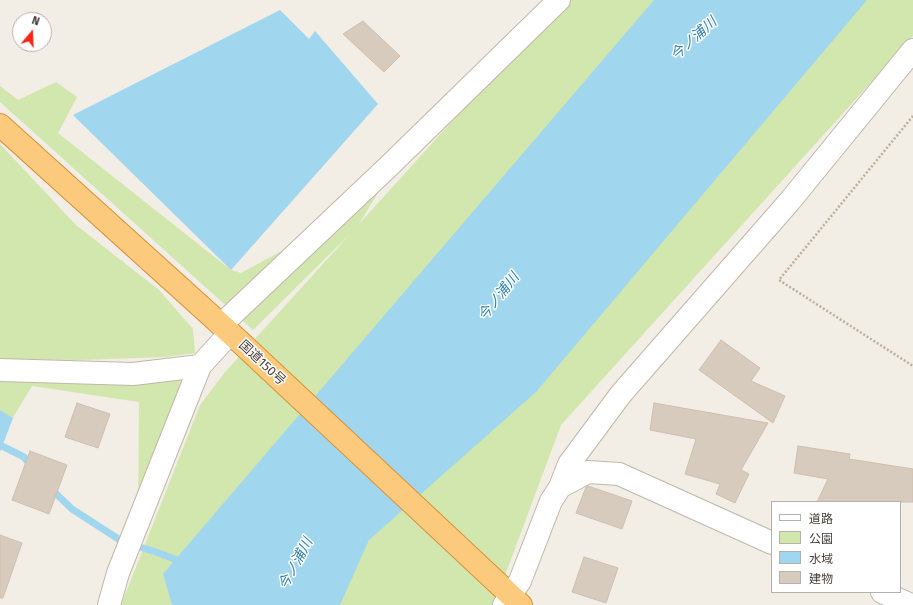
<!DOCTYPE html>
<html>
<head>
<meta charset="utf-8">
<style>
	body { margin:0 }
	#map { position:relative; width:913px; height:605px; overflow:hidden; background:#f2ede5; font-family:"Fira Sans","Noto Sans JP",sans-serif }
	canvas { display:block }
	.legend { position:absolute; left:771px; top:501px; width:130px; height:92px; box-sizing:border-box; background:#fff; border:1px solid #b5b1ae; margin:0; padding:5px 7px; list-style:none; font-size:12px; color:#453d35 }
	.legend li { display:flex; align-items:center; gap:8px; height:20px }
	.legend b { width:20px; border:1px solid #b5b1ae }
	.north { position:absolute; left:12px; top:12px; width:40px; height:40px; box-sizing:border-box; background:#fff; border:1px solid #b5b1ae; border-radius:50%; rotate:19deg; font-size:11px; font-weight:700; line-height:16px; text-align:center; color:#453d35 }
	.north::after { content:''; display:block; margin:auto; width:14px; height:18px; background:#f72617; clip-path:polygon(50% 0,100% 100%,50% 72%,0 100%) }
</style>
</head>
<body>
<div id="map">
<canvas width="913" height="605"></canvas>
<ul class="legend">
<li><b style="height:5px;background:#fff"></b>道路</li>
<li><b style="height:11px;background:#d2e7ae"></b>公園</li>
<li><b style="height:11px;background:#a1d6ef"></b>水域</li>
<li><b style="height:11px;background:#d7cbbe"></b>建物</li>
</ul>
<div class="north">N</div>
</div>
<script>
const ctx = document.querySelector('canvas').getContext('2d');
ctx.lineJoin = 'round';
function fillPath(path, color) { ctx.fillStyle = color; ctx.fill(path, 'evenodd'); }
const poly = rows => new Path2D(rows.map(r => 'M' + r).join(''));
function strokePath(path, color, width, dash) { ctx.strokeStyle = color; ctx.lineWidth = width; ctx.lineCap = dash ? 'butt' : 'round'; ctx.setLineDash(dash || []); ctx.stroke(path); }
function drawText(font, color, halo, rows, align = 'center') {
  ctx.font = font + ' "Fira Sans","Noto Sans JP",sans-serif'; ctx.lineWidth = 3; ctx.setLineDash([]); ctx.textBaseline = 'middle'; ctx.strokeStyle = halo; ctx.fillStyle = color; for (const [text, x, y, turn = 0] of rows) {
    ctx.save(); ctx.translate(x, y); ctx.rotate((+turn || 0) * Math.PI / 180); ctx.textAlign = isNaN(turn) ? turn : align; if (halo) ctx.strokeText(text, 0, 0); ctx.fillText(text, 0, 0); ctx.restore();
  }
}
fillPath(poly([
	[562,0,913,0,913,36,561,425,494,605,121,605,200,405,226,371,350,234,253,330,0,102,0,86,18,100,56,82,77,97,58,133,231,270,241,273,322,229,402,153,359,224],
	[0,144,76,225,159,290,193,329,195,353,166,357,78,360,0,359],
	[0,377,176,377,185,386,138,523,139,402,32,386,0,439]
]), '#d2e7ae');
fillPath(poly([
	[654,0,867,0,536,392,369,540,340,605,172,605,163,574],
	[280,10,309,39,315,31,378,104,231,270,73,115],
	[0,410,13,418,0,452]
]), '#a1d6ef');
strokePath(poly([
	[0,445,24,457,32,467],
	[50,488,72,509,123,542,156,552,185,563]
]), '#a1d6ef', 7);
const building = poly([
	[363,21,400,56,384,72,343,34,363,21],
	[721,340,760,368,751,381,785,396,773,423,699,370,721,340],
	[77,403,110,414,98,448,65,437,77,403],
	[654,403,768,423,741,470,749,474,735,503,716,494,720,484,685,474,696,439,650,430,654,403],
	[798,446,850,454,849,459,913,469,913,502,817,502,828,479,794,473,798,446],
	[30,451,67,465,49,514,12,500,30,451],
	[588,486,632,501,622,529,576,513,586,487,588,486],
	[0,535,22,543,3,598,0,598,0,535],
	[584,557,618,568,606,603,572,592,584,557]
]);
fillPath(building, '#d7cbbe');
strokePath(building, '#cebfae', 1);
const minor = poly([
	[221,325,390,165,559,0],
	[0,370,133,374,200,366],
	[560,487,569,464,621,394,789,202,913,50],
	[882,592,911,605],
	[109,605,118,573,200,366,230,333],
	[504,605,520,581,551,501,560,487,588,472,619,474,772,543]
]);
const trunk = poly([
	[0,125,239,341,521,605]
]);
strokePath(minor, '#c1b7ab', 24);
strokePath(trunk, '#db9136', 24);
strokePath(poly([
	[913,116,779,280,913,366]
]), '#bfaf99', 2.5, [2, 2]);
strokePath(minor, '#fff', 22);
strokePath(trunk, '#fcca7c', 22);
drawText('13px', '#453d35', '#fff', [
	["国道150号",262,363,43]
]);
drawText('italic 14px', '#2e7ea7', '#fff', [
	["今ノ浦川",694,39,-42],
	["今ノ浦川",499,297,-52],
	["今ノ浦川",296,564,-62]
]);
</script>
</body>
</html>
